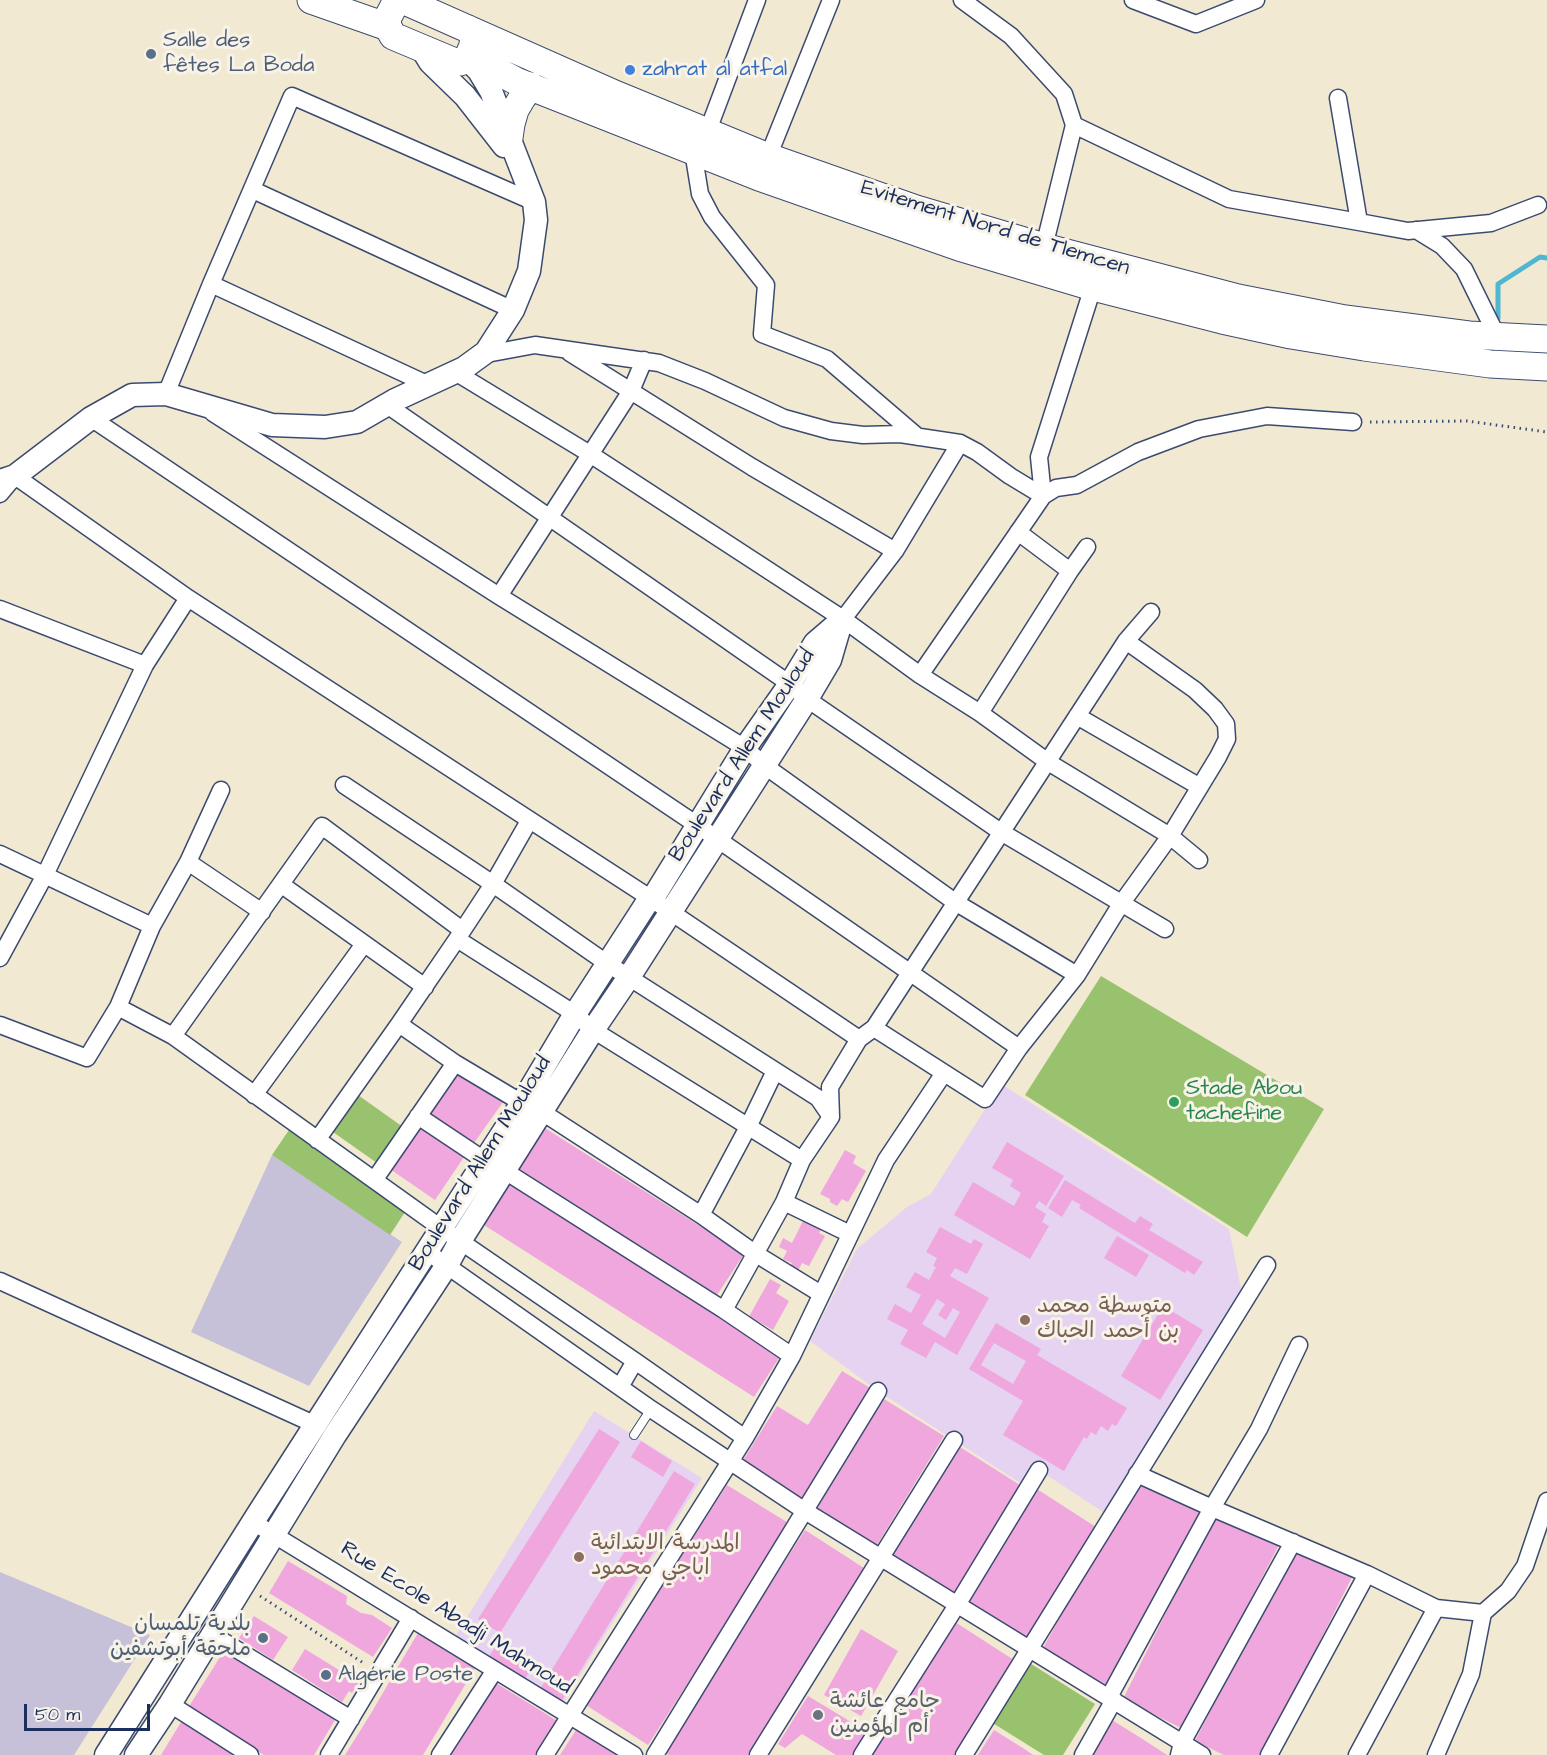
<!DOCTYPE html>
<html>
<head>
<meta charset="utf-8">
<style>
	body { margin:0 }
	#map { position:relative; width:1547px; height:1755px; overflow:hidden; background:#f2e9d2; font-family:"Architects Daughter",sans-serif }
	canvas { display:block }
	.scale { position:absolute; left:24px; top:1704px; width:126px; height:27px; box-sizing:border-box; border:3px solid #1b2f5e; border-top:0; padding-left:8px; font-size:18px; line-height:21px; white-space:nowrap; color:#1b2f5e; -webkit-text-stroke:4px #f7f3e8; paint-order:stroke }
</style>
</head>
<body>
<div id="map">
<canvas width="1547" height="1755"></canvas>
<div class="scale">50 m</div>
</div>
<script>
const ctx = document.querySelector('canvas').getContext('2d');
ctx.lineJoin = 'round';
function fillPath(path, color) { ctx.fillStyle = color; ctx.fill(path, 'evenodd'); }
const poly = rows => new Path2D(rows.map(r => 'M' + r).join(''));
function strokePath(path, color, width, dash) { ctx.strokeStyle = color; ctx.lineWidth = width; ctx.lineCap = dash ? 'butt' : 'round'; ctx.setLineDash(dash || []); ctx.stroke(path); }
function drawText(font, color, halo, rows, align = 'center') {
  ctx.font = font + ' "Architects Daughter","Playpen Sans Arabic",sans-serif'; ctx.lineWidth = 6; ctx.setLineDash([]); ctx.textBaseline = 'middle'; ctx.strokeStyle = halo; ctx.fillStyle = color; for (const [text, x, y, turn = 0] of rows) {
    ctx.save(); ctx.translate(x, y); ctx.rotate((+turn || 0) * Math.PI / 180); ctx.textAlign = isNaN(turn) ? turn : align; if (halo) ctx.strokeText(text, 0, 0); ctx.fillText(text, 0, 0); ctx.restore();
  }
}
fillPath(poly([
	[1001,1084,1229,1229,1243,1299,1106,1514,1036,1468,1025,1486,878,1391,810,1341,857,1249,907,1207,931,1194],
	[594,1411,702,1478,563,1703,455,1637]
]), '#e5d3f1');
fillPath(poly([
	[272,1155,402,1242,309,1386,191,1332],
	[0,1572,150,1635,74,1755,0,1755]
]), '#c7c0d9');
fillPath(poly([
	[1101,976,1324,1109,1247,1237,1025,1095],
	[358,1095,403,1127,377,1163,333,1132],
	[289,1130,407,1209,390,1235,272,1155],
	[1028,1662,1095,1704,1063,1755,1044,1755,991,1722]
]), '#99c26e');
strokePath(poly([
	[1498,318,1498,284,1540,257,1547,258]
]), '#51b6d0', 5);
fillPath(poly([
	[459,1071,503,1102,474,1143,429,1113],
	[540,1125,744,1254,717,1295,515,1166],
	[420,1127,464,1157,435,1200,390,1169],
	[1007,1142,1064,1176,1046,1206,1039,1201,1035,1207,1046,1214,1042,1222,1049,1226,1030,1259,954,1215,973,1182,1014,1206,1021,1193,1010,1186,1013,1180,992,1168],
	[845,1150,856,1156,853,1163,866,1171,848,1202,842,1199,837,1206,830,1202,830,1199,820,1194],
	[1065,1180,1135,1223,1140,1216,1153,1224,1149,1230,1203,1262,1194,1275,1187,1270,1185,1273,1079,1208,1081,1205,1072,1200,1062,1217,1048,1208],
	[509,1184,781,1355,754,1397,484,1225],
	[805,1217,823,1226,819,1233,825,1236,809,1266,802,1263,798,1271,790,1267,792,1263,783,1259,787,1251,779,1247,783,1238,792,1243],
	[940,1227,971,1244,974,1239,983,1244,967,1274,955,1268,950,1276,989,1298,957,1355,935,1342,926,1358,900,1344,908,1330,887,1319,895,1304,911,1313,921,1295,906,1287,915,1272,929,1280,936,1267,933,1266,937,1258,926,1252],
	[937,1299,945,1304,938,1315,946,1320,953,1308,960,1312,945,1338,922,1324],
	[1117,1236,1149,1255,1136,1277,1104,1258],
	[770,1279,781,1285,776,1293,789,1301,773,1330,759,1322,756,1327,746,1322],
	[1163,1306,1203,1330,1160,1400,1121,1376],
	[996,1323,1041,1349,1037,1355,1127,1408,1116,1426,1112,1424,1108,1431,1101,1426,1096,1435,1091,1432,1087,1439,1084,1437,1064,1471,1003,1435,1023,1401,969,1369],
	[994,1343,1026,1361,1013,1384,981,1365],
	[842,1371,872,1389,803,1501,742,1462,777,1406,808,1425],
	[884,1399,944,1436,875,1548,813,1509],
	[599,1429,620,1442,500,1633,478,1619],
	[641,1441,672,1461,663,1477,631,1457],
	[960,1447,1023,1487,952,1597,890,1557],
	[674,1471,695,1484,561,1702,540,1689],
	[1137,1478,1202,1513,1106,1685,1042,1650],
	[727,1485,790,1524,648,1745,586,1705],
	[1037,1489,1099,1529,1028,1639,966,1600],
	[1216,1512,1280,1543,1183,1729,1123,1699],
	[805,1530,867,1570,748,1755,669,1755,664,1751],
	[1295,1547,1353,1575,1263,1755,1224,1755,1195,1741],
	[288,1561,347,1596,346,1604,361,1613,372,1615,392,1628,373,1657,269,1593],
	[254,1616,288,1637,273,1660,239,1638,243,1632,240,1630,246,1620,250,1622],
	[955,1622,1017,1662,957,1755,870,1755],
	[861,1629,898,1651,861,1716,824,1695],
	[419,1631,477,1665,423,1755,345,1755,370,1715],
	[500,1639,536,1662,524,1680,489,1657],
	[227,1646,338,1715,314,1755,264,1755,188,1708],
	[305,1649,339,1670,341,1668,360,1680,352,1693,349,1691,342,1702,292,1670],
	[496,1683,559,1722,538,1755,450,1755],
	[808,1696,871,1734,859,1755,836,1755,802,1734,785,1748,778,1744],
	[1112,1720,1144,1740,1167,1755,1090,1755],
	[181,1722,210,1739,235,1755,161,1755],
	[576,1730,616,1755,560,1755],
	[994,1730,1026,1750,1033,1755,978,1755]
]), '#efa7dd');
const service = poly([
	[634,1435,651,1409]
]);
const minor = poly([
	[962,0,1011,36,1064,94,1074,125,1044,247],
	[1133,0,1196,24,1256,0],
	[1338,98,1359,222],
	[1074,125,1229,199,1359,222,1408,231,1491,223,1538,205],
	[707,133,757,0],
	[693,151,700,194,712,217,766,285,762,334,827,359,918,437],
	[768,157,831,0],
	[253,190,513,310],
	[1416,230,1442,246,1464,269,1497,336],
	[211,284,429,385],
	[570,353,752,467,895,551],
	[481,355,535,345,659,363,705,381,784,418,831,431,863,435,900,434,960,443,977,452,1010,476,1043,496],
	[455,372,590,454,843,619,920,675,980,713,1048,762,1170,836,1199,860],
	[166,394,211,284,292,96,534,202],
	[387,405,790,684,807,699,1001,832,1165,929],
	[213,413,499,596,745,748,765,766,955,902,1077,975],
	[91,418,697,825,1019,1048],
	[0,494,15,476,188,598,650,898,859,1039],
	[1043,496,1039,457,1093,287],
	[1018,532,1070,571],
	[499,596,631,391,644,360],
	[0,609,145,665],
	[843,619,895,551,960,443],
	[920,675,1043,496,1056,488,1077,485,1138,452,1199,429,1267,416,1353,422],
	[980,713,1070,571,1087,547],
	[1077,716,1200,787],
	[344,785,493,884,608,964,818,1098,831,1117],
	[0,854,152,926],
	[188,862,262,912],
	[282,885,425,987],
	[462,930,322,826,173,1036,441,1228,635,1361,745,1438],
	[457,939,575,1014,593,1030,802,1160],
	[0,958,45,875,145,665,188,598],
	[118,1007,173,1036],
	[399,1024,455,1063,522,1103,542,1112,701,1215,756,1254,821,1294],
	[0,1025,87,1058,118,1007,152,926,188,862,221,790],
	[874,1028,985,1099,1019,1048,1077,975,1121,904,1170,836,1218,757,1227,739,1226,724,1215,709,1195,690,1126,641],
	[254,1095,364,944],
	[418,1116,484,1160,505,1171,724,1310,792,1356],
	[317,1140,399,1024,457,939,493,884,529,821],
	[375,1179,455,1063],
	[784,1202,850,1234],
	[701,1215,748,1127,775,1071],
	[426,1251,651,1409,805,1511,1202,1755],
	[0,1281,316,1425],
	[724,1310,784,1202,802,1160,831,1117,830,1087,859,1039,874,1028,1126,641,1151,612],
	[620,1387,635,1361],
	[1137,1474,1212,1508,1367,1574,1436,1608,1483,1613,1508,1591,1525,1566,1547,1501],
	[253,1522,634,1755],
	[213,1635,351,1719],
	[1109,1697,1212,1508,1259,1429,1299,1345],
	[170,1704,250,1755],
	[329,1755,411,1618],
	[440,1755,495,1670],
	[545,1755,745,1438,792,1356,886,1160,944,1073],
	[655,1755,878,1391],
	[758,1755,954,1440],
	[862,1755,957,1605,1039,1470],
	[964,1755,1267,1265],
	[1083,1755,1114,1700],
	[1179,1755,1182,1743,1293,1542],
	[1269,1755,1367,1574],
	[1357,1755,1436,1608],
	[1436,1755,1471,1674,1483,1613]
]);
const secondary = poly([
	[422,49,430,62,465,96,504,146],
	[0,481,15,476,91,418,132,395,166,394,272,425,325,427,357,422,395,400,464,368,486,352,513,310,529,271,536,220,534,202,491,91,479,71,467,59],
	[106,1755,258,1514,522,1103,575,1014,650,898,653,898,745,748,790,684,815,643,843,619],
	[136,1755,170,1704,335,1435,447,1265,460,1241,593,1030,629,977,807,699,830,660,842,619]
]);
const trunk = poly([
	[311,0,388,27],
	[468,29,472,34,474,41,472,48,467,59,460,62,455,62,393,36,388,27,387,19,395,4,400,1,407,2,617,95,768,157,916,209,1044,247,1238,298,1345,319,1469,335,1547,339],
	[469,56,516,81,759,177,959,247,1093,287,1222,320,1291,335,1364,347,1490,364,1547,367],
	[509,138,511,124,515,110,522,98,531,86]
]);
strokePath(service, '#3b4b6f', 10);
strokePath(minor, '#3b4b6f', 19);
strokePath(secondary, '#3b4b6f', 25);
strokePath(trunk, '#3b4b6f', 29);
strokePath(poly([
	[1370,422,1467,421,1547,432],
	[260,1596,365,1664]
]), '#3b4b6f', 3, [1.5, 4.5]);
strokePath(service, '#fff', 8);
strokePath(minor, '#fff', 16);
strokePath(secondary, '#fff', 22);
strokePath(trunk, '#fff', 27);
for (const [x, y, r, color] of [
	[151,54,6,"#5c6f8a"],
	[630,70,6,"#3f7fe0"],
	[1174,1102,6,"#2e9e5b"],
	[1025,1320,6,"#8d6e63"],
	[579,1557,6,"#8d6e63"],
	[263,1638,6,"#5c6f8a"],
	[326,1675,6,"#5c6f8a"],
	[818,1715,6,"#6b7280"]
]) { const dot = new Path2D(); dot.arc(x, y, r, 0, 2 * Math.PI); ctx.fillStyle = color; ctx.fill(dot); strokePath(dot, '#f7f3e8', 2); }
drawText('22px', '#4e5e75', '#f7f3e8', [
	["Salle des",163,41],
	["fêtes La Boda",163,66],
	["بلدية تلمسان",251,1625,"right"],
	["ملحقة أبوتشفين",251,1650,"right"],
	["Algérie Poste",338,1675]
], 'left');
drawText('22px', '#366cbe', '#f7f3e8', [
	["zahrat al atfal",642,70]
], 'left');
drawText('22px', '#1b2f5e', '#f7f3e8', [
	["Evitement Nord de Tlemcen",995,229,17],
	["Boulevard Allem Mouloud",743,756,-57],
	["Boulevard Allem Mouloud",481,1164,-58],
	["Rue Ecole Abadji Mahmoud",456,1619,32]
]);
drawText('22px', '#27864d', '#f7f3e8', [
	["Stade Abou",1186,1089],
	["tachefine",1186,1114]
], 'left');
drawText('22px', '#785e54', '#f7f3e8', [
	["متوسطة محمد",1037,1307],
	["بن أحمد الحباك",1037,1332],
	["المدرسة الابتدائية",591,1544],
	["اباجي محمود",591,1569]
], 'left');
drawText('22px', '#5b616d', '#f7f3e8', [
	["جامع عائشة",830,1702],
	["أم المؤمنين",830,1727]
], 'left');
</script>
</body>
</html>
